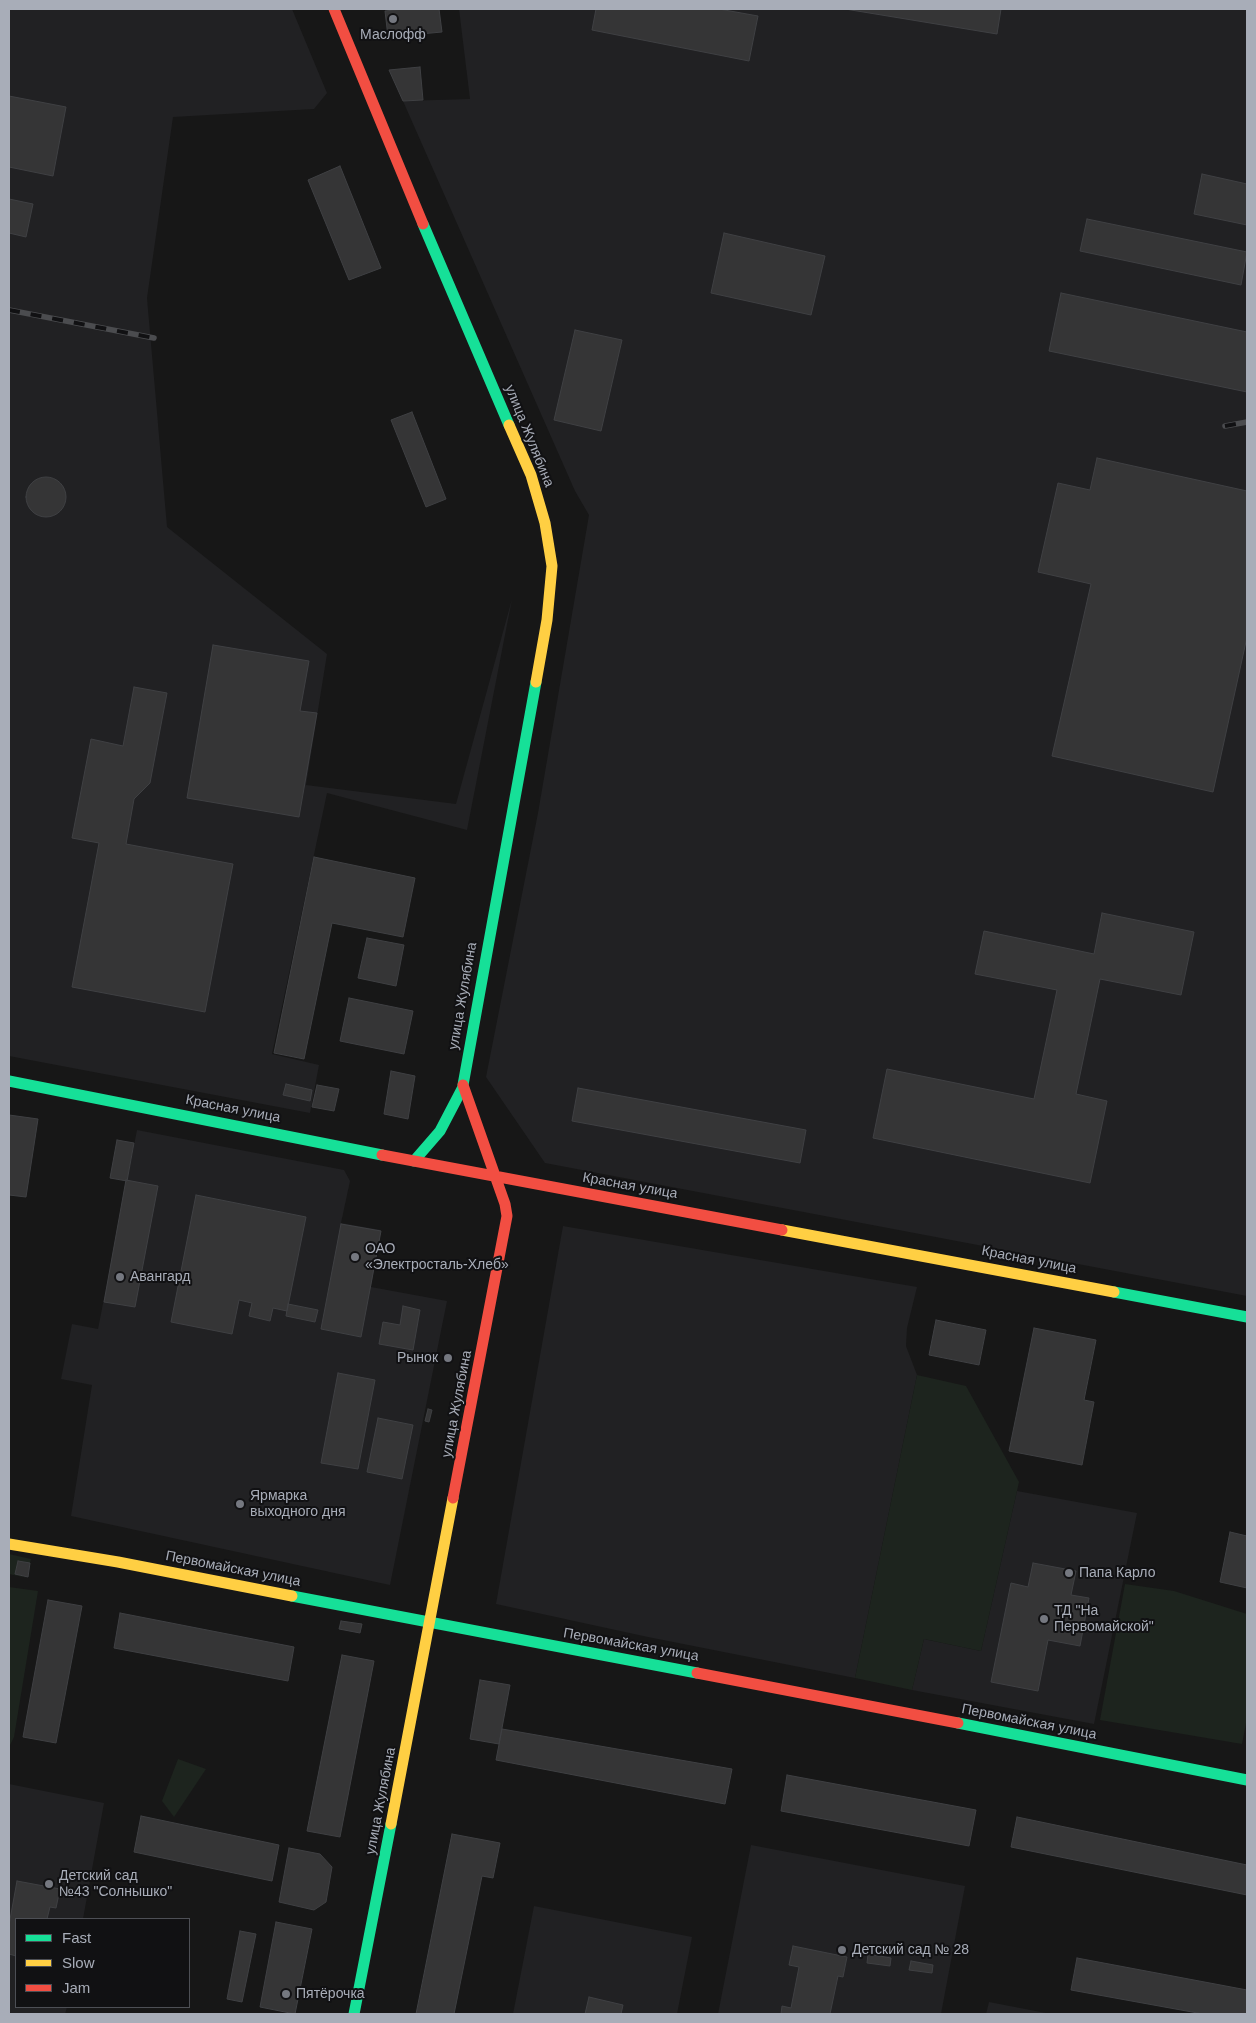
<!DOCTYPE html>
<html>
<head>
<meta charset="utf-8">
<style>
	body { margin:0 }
	#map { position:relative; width:1256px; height:2023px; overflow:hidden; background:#171717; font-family:Arial,sans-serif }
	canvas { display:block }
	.frame { position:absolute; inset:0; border:10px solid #a8adb8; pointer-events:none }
	.legend { position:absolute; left:15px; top:1918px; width:175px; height:90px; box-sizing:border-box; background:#111113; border:1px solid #4d4f55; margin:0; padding:6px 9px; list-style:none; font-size:15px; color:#a8adb8 }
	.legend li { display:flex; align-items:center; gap:10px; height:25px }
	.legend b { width:25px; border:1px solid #4d4f55 }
</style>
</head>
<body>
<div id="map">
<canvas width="1256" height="2023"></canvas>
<div class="frame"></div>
<ul class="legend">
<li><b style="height:6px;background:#16e098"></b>Fast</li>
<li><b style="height:6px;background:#ffcf43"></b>Slow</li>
<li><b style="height:6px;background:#f24e42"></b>Jam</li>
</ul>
</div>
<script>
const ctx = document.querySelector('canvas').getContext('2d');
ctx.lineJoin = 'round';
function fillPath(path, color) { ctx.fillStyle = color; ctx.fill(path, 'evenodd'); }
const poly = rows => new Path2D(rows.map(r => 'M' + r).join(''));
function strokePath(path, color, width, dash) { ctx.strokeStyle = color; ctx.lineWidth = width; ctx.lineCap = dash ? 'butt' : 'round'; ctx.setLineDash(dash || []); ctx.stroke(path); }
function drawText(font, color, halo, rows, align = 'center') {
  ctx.font = font + ' Arial,sans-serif'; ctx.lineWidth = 4; ctx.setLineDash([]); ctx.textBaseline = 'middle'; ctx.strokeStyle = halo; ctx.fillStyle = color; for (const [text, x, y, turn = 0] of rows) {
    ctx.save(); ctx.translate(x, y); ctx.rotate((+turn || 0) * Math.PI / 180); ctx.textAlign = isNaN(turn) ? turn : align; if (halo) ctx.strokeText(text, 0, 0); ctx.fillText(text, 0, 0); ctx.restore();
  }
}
fillPath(poly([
	[9,9,292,9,327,93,314,109,173,117,147,298,167,527,327,654,306,785,456,804,512,599,467,830,327,793,272,1054,319,1065,310,1113,9,1056],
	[459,9,1247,9,1247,1296,545,1163,486,1077,538,813,589,515,575,491,403,101,470,99],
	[137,1130,344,1170,350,1181,341,1223,381,1230,371,1287,447,1301,390,1585,71,1516,92,1385,61,1379,72,1324,98,1329],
	[563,1226,917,1287,907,1328,906,1346,917,1375,855,1678,648,1637,496,1604],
	[1017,1491,1137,1513,1094,1724,912,1690,924,1639,981,1651],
	[9,1784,104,1803,83,1919,16,1919,16,2007,67,2007,65,2014,9,2014],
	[751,1845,965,1886,941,2014,718,2014],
	[534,1906,692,1937,677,2014,513,2014],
	[989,2002,1051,2014,986,2014]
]), '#212123');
fillPath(poly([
	[917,1375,966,1386,1019,1482,981,1651,924,1639,912,1690,855,1678],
	[9,1554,31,1559,30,1563,18,1561,15,1574,28,1578,9,1574],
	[1125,1584,1174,1591,1247,1614,1247,1718,1242,1744,1100,1720],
	[9,1587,38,1591,14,1737,9,1747],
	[178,1759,206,1769,174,1817,162,1801]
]), '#1d241e');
const building = poly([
	[403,9,439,9,442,32,388,37,385,11,403,9],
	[596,9,719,9,758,16,749,61,592,30,596,9],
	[845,9,1001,9,997,34,845,9],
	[420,67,423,100,403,101,389,70,420,67],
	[9,96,66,107,53,176,9,167,9,96],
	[340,166,381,268,349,280,308,180,340,166],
	[1202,174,1247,184,1247,225,1194,214,1202,174],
	[9,199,33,204,26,237,9,233,9,199],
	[1087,219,1247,252,1241,285,1080,251,1087,219],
	[724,233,825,256,811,315,711,293,724,233],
	[1061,293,1247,332,1247,392,1049,351,1061,293],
	[575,330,622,340,601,431,554,420,575,330],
	[412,412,446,499,426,507,391,420,412,412],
	[1097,458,1247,491,1247,637,1213,792,1052,756,1091,584,1038,572,1058,483,1090,490,1097,458],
	'26 497a20 20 0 1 1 40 0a20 20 0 1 1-40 0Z',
	[213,645,309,661,300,711,317,713,299,817,187,798,213,645],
	[134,687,167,693,150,783,134,799,126,844,233,864,205,1012,72,987,99,843,72,838,91,739,123,746,134,687],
	[314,857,415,878,403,937,332,923,304,1059,274,1053,314,857],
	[1102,913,1194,932,1181,995,1100,979,1076,1094,1107,1101,1090,1183,873,1138,887,1069,1034,1099,1057,990,975,974,984,931,1094,954,1102,913],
	[367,938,404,945,396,986,358,978,367,938],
	[349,998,413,1011,404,1054,340,1041,349,998],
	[391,1071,415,1076,408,1119,384,1114,391,1071],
	[286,1084,312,1090,310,1101,283,1095,286,1084],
	[317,1085,339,1089,334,1111,312,1107,317,1085],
	[578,1088,806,1130,800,1163,572,1121,578,1088],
	[9,1115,38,1119,26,1197,9,1195,9,1115],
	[117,1140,134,1143,127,1181,110,1178,117,1140],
	[126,1180,158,1186,135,1307,104,1302,126,1180],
	[196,1195,306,1217,287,1311,273,1308,270,1321,249,1316,252,1303,239,1300,232,1334,171,1322,196,1195],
	[341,1224,381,1231,361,1337,321,1329,341,1224],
	[288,1304,318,1310,315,1322,286,1316,288,1304],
	[403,1306,420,1310,413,1350,379,1344,383,1322,400,1325,403,1306],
	[936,1320,986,1330,979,1365,929,1355,936,1320],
	[1034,1328,1096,1340,1084,1400,1094,1402,1082,1465,1009,1451,1034,1328],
	[338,1373,375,1380,358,1469,321,1463,338,1373],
	[428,1409,432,1410,429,1422,425,1421,428,1409],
	[378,1418,413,1425,402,1479,367,1472,378,1418],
	[1230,1532,1247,1536,1247,1588,1220,1582,1230,1532],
	[18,1561,30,1563,28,1577,15,1574,18,1561],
	[1033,1563,1076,1571,1071,1595,1089,1598,1080,1646,1048,1640,1038,1691,991,1682,1011,1583,1028,1587,1033,1563],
	[48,1600,82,1606,56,1743,23,1737,48,1600],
	[120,1613,294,1647,288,1681,114,1648,120,1613],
	[341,1621,362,1624,360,1633,339,1629,341,1621],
	[342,1655,374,1661,340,1837,307,1831,342,1655],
	[480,1680,510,1685,499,1744,470,1739,480,1680],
	[502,1729,732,1769,725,1804,496,1760,502,1729],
	[787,1775,976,1810,969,1846,781,1811,787,1775],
	[141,1816,279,1845,272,1881,134,1852,141,1816],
	[1017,1817,1247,1865,1247,1895,1011,1847,1017,1817],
	[452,1834,500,1843,493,1878,482,1876,454,2014,416,2014,452,1834],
	[289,1848,320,1854,332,1867,326,1902,314,1910,279,1902,289,1848],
	[17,1881,60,1889,56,1908,50,1907,47,1919,16,1919,16,1956,9,1954,9,1925,17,1881],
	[276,1922,312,1929,295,2014,260,2007,276,1922],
	[240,1931,256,1934,242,2002,227,1999,240,1931],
	[793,1946,847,1957,843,1977,838,1976,830,2014,781,2014,782,2006,791,2008,799,1967,789,1965,793,1946],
	[868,1954,891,1958,890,1966,867,1963,868,1954],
	[1077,1958,1247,1990,1247,2014,1203,2014,1071,1990,1077,1958],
	[911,1961,933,1965,932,1973,909,1970,911,1961],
	[589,1997,623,2005,621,2014,585,2014,589,1997]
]);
fillPath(building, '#353536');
strokePath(building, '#3f4043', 1);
strokePath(poly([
	[423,224,509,425],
	[9,1081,382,1155],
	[463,1085,536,682],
	[414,1161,440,1131,463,1087],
	[1114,1292,1247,1317],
	[292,1596,697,1673],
	[958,1723,1247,1780],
	[354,2014,391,1824]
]), '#16e098', 11);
strokePath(poly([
	[509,425,531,475,545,523,552,566,547,620,536,682],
	[782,1230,1114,1292],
	[9,1544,118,1562,292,1596],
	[391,1824,453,1498]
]), '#ffcf43', 11);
strokePath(poly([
	[334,9,423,224],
	[382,1155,782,1230],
	[453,1498,507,1216,505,1204,463,1085],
	[697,1673,958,1723]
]), '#f24e42', 11);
const rail = poly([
	[9,310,154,338],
	[1225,426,1247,422]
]);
strokePath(rail, '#4b4c4f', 5.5);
strokePath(rail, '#111113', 4, [11]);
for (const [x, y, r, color] of [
	[393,19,5,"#757880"],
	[355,1257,5,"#757880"],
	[120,1277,5,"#757880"],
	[448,1358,5,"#757880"],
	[240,1504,5,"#757880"],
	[1069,1573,5,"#757880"],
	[1044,1619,5,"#757880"],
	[49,1884,5,"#757880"],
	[842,1950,5,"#757880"],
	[286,1994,5,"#757880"]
]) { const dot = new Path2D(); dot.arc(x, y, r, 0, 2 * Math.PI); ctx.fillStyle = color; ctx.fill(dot); strokePath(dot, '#111113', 2); }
drawText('14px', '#a8adb8', '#111113', [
	["Маслофф",393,35,"center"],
	["ОАО",365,1249],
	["«Электросталь-Хлеб»",365,1265],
	["Авангард",130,1277],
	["Рынок",438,1358,"right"],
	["Ярмарка",250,1496],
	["выходного дня",250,1512],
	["Папа Карло",1079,1573],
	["ТД \"На",1054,1611],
	["Первомайской\"",1054,1627],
	["Детский сад",59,1876],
	["№43 \"Солнышко\"",59,1892],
	["Детский сад № 28",852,1950],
	["Пятёрочка",296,1994]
], 'left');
drawText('14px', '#a8adb8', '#111113', [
	["улица Жулябина",529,436,68],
	["улица Жулябина",463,996,-80],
	["Красная улица",233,1109,11],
	["Красная улица",630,1186,10],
	["Красная улица",1029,1260,11],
	["улица Жулябина",457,1404,-79],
	["Первомайская улица",233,1569,11],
	["Первомайская улица",631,1645,10],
	["Первомайская улица",1029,1722,11],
	["улица Жулябина",381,1801,-79]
]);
</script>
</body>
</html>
